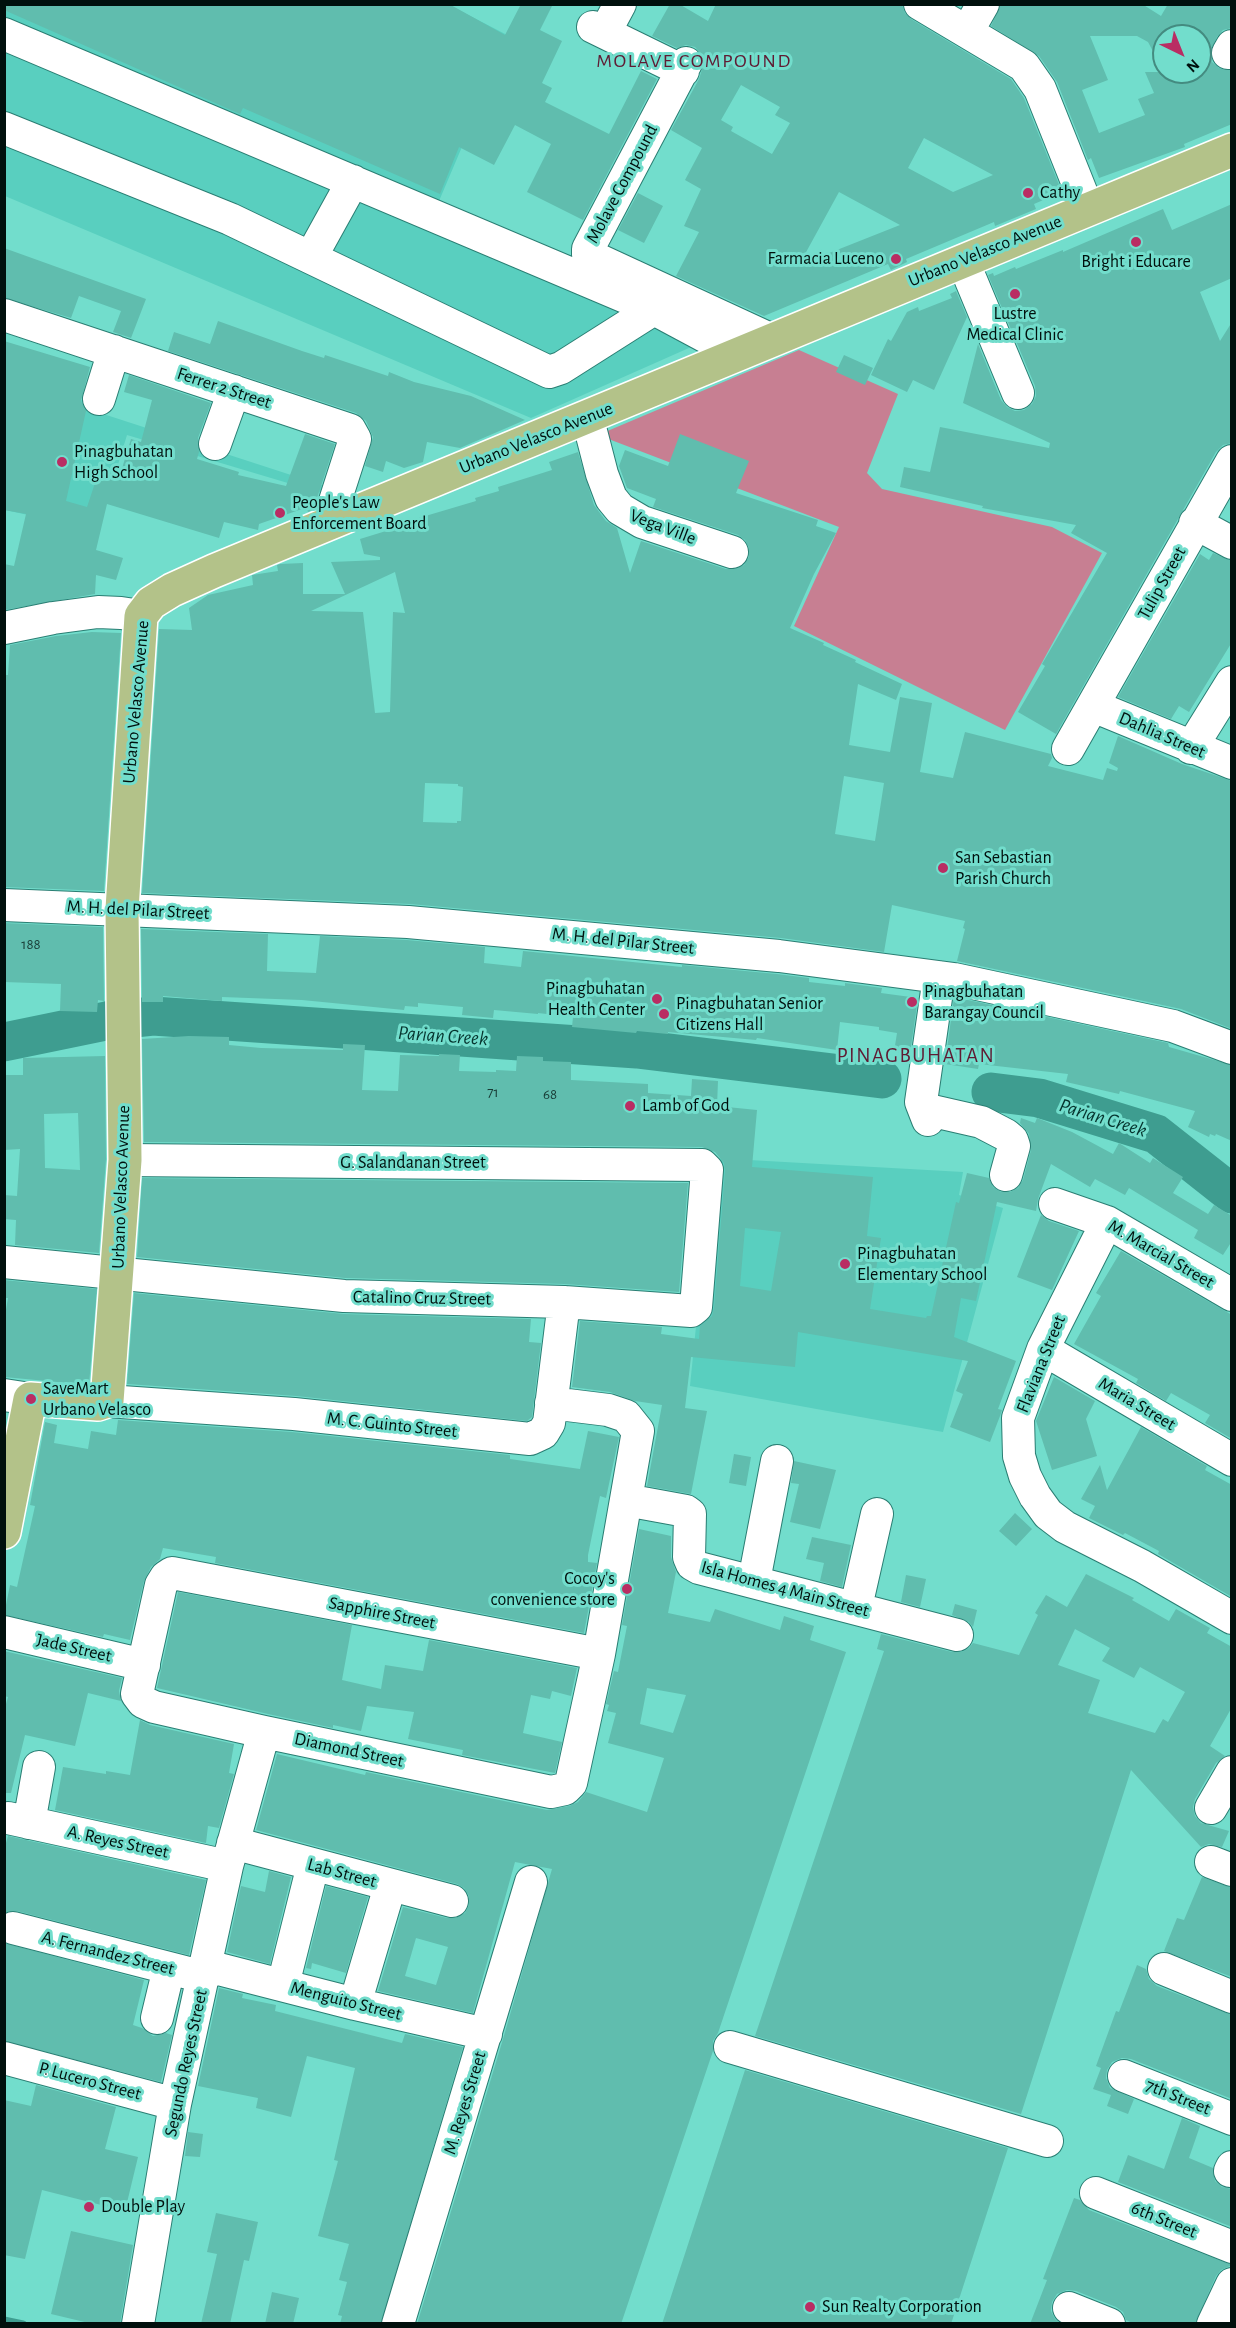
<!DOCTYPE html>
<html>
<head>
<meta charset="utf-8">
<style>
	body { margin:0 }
	#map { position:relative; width:1236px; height:2328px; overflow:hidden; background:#72ddcc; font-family:"Alegreya Sans",sans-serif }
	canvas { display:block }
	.frame { position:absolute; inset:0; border:6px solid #00100d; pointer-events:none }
	.north { position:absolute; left:1152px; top:24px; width:60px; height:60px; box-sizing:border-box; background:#72ddcc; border:2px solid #448b80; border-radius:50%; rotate:137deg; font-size:16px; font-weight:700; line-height:24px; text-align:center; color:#00100d }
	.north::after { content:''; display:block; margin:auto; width:21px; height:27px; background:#b92d63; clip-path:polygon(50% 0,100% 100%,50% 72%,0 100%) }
</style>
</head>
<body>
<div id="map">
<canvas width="1236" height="2328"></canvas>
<div class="frame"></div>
<div class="north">N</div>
</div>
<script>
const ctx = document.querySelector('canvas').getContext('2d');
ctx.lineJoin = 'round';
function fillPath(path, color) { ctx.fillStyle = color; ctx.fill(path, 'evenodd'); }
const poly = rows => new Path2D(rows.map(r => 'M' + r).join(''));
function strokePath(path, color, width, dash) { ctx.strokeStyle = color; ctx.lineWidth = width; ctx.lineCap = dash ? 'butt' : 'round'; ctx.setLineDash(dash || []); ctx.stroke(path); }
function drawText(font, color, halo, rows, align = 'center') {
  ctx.font = font + ' "Alegreya Sans",sans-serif'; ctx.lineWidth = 6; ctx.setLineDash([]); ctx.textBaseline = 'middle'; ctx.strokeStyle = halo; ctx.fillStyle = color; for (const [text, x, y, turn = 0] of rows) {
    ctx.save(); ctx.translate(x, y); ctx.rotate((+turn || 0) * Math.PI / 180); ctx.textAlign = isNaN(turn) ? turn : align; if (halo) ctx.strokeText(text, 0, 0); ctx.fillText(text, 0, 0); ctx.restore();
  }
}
fillPath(poly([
	[4,5,449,5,509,36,439,201,725,332,531,418,5,196],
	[5,382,89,402,88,409,331,488,328,495,127,435,98,530,5,510],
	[713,1158,963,1172,959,1195,1003,1208,943,1432,690,1386]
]), '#59cfbf');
fillPath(poly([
	[799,350,898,394,867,473,882,489,1052,527,1102,553,1005,730,794,626,839,527,598,435]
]), '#c77f92');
strokePath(poly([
	[4,2320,23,2324]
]), '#3e9d90', 7);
strokePath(poly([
	[4,1042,106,1021,153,1016,637,1049,882,1079],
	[991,1092,1039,1098,1156,1134,1232,1194]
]), '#3e9d90', 39);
fillPath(poly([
	[4,4,449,4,505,35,521,4,553,4,540,30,562,41,542,83,552,88,545,102,609,134,641,71,657,79,583,220,527,192,551,144,515,125,494,165,459,147,440,194,243,108,240,114,4,10],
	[670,4,679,4,708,21,716,4,902,4,905,13,911,19,1011,79,1024,98,1062,192,1034,204,1036,209,995,226,994,222,906,259,907,262,891,270,888,264,764,316,676,276,699,232,684,226,701,189,685,180,702,148,671,130,699,79,704,63,701,54,695,47,686,45,677,48,652,36],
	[741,85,780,107,775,115,790,123,772,154,731,131,733,127,721,120],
	[924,138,993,175,953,192,908,168],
	[839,192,900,225,799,265],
	[1001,4,1142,4,1161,16,1168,4,1232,4,1232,28,1223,30,1217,37,1210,52,1212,62,1219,68,1232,70,1232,124,1184,144,1185,147,1099,178,1091,158,1088,160,1057,82,1039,56,991,26],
	[1090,36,1137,36,1148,42,1164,72,1145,72,1154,93,1138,99,1145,115,1099,133,1082,90,1108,80],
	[1164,36,1200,36,1200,72,1164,72],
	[638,193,663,206,644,243,618,230],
	[1232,204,1232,278,1200,292,1220,341,1232,322,1232,443,1223,445,1216,452,1056,734,1018,712,1045,666,1042,664,1107,553,1071,533,1076,525,982,508,983,506,900,487,904,467,930,472,940,427,1049,448,1050,443,963,403,978,344,1001,400,1007,407,1015,411,1024,410,1032,404,1036,396,1035,386,988,275,993,273,994,276,1015,267,1016,269,1063,250,1063,252,1163,209,1172,230],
	[4,248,146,299,131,338,113,332,121,311,79,296,71,318,4,298],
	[956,291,967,317,934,390,913,380,907,392,871,375,888,339,891,341,907,312,918,307,919,311,952,298,950,294],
	[218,321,302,351,324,358,325,355,388,376,389,372,414,382,471,396,525,420,460,448,427,442,423,462,404,468,386,461,383,472,365,466,373,437,366,421,356,413,168,351,174,332,210,344],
	[4,341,90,367,81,401,86,411,66,501,87,507,99,471,120,475,131,439,141,442,152,400,124,392,129,375,211,403,198,438,199,452,197,459,239,472,238,475,286,486,305,434,335,444,313,510,308,512,301,497,302,509,259,524,258,530,224,522,219,538,107,504,96,550,123,558,116,580,96,575,95,594,4,610,4,564,14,566,26,514,4,510],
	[844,355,873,368,865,385,836,372],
	[680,434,749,461,736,493,818,520,816,526,836,533,814,574,790,628,824,643,823,645,856,660,855,662,902,684,896,700,858,684,849,745,890,752,900,697,932,703,920,772,953,778,965,732,1051,754,1052,758,1048,766,1103,780,1107,768,1117,771,1118,768,1109,763,1118,736,1182,764,1232,781,1232,1029,1181,1009,957,961,965,929,963,928,965,921,892,905,884,952,781,938,410,904,142,893,159,629,192,630,189,608,208,595,253,585,252,575,278,571,277,565,280,564,303,563,303,594,345,594,331,562,380,560,380,557,364,554,360,539,386,531,385,528,476,501,475,498,499,491,498,487,552,470,549,462,578,452,594,505,606,521,617,528,630,573,641,541,726,569,736,569,744,565,749,557,749,548,745,540,738,535,653,507,656,499,627,488,619,466,625,450,668,466],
	[395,572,405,613,393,612,390,712,375,713,363,612,311,611],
	[844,776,884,783,875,841,835,834],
	[425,783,458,784,458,786,463,787,461,821,457,821,457,823,423,822],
	[1213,553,1232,561,1232,642,1189,712,1179,706,1171,719,1118,697,1200,554,1209,560],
	[92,632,121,633,104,891,4,887,4,675,8,675,10,645,56,636],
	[4,923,103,927,104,1001,98,1000,97,1012,60,1011,61,984,4,982],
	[141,929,268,934,267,971,316,973,320,936,407,940,485,947,484,963,521,967,523,951,682,967,682,965,777,974,809,978,809,982,845,986,845,983,882,988,881,993,918,998,910,1054,894,1052,897,1033,879,1030,879,1027,840,1022,837,1050,757,1038,756,1040,668,1032,668,1034,637,1031,636,1033,572,1027,573,1017,538,1013,538,1014,494,1010,493,1018,462,1015,463,1007,418,1003,418,1007,405,1006,404,1010,302,1000,222,997,222,1001,163,996,163,1002,142,1002],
	[954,997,1168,1043,1169,1047,1232,1065,1232,1141,1216,1134,1215,1136,1210,1134,1209,1137,1188,1127,1195,1111,1120,1091,1119,1094,1066,1082,1068,1074,979,1064,978,1069,945,1064],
	[189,1036,229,1037,229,1045,261,1048,343,1050,343,1044,365,1045,362,1090,398,1091,400,1055,439,1056,439,1054,460,1055,459,1071,496,1072,496,1070,516,1071,517,1056,543,1057,543,1061,571,1062,571,1080,648,1084,648,1093,691,1096,692,1079,718,1081,717,1106,757,1110,752,1167,873,1177,867,1236,881,1238,870,1309,926,1318,927,1316,931,1316,956,1202,959,1203,967,1173,989,1178,993,1187,1001,1192,1010,1192,1018,1188,1023,1180,1031,1150,1029,1134,1020,1123,1021,1118,1035,1123,1037,1118,1072,1132,1113,1154,1119,1143,1150,1163,1153,1158,1183,1177,1173,1193,1208,1214,1214,1205,1232,1216,1232,1241,1223,1255,1194,1238,1198,1230,1129,1188,1125,1195,1095,1179,1090,1187,1051,1164,1038,1199,1036,1211,997,1202,976,1301,961,1298,954,1337,1016,1361,998,1409,1002,1410,1000,1416,990,1442,950,1427,963,1394,956,1391,968,1361,798,1332,795,1367,691,1357,685,1408,707,1411,691,1494,647,1486,662,1405,635,1401,610,1392,572,1387,580,1321,662,1327,661,1334,699,1339,700,1326,712,1316,714,1308,725,1171,724,1163,715,1152,702,1147,144,1142,142,1039],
	[745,1228,781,1232,771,1291,740,1286],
	[105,1056,106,1159,99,1253,15,1245,16,1220,4,1219,4,1195,17,1196,20,1149,4,1150,4,1075,23,1075,23,1058],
	[78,1113,80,1170,45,1168,44,1114],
	[142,1178,688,1183,679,1292,564,1284,345,1278,137,1257],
	[1041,1215,1049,1221,1079,1231,1052,1290,1017,1277],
	[1121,1251,1232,1315,1232,1439,1205,1423,1210,1415,1171,1393,1166,1401,1136,1383,1138,1379,1074,1344,1101,1296,1096,1293],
	[4,1280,97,1289,89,1385,4,1377,4,1321,8,1298,4,1298],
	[134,1293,344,1314,531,1319,529,1342,541,1343,532,1417,527,1421,296,1396,127,1384],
	[1054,1377,1095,1401,1086,1419,1097,1456,1052,1470,1036,1421],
	[118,1420,292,1432,510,1455,510,1459,580,1469,588,1431,619,1437,606,1498,600,1496,588,1555,588,1562,597,1563,584,1633,215,1563,216,1557,163,1548,160,1559,151,1567,144,1581,130,1640,104,1634,103,1637,4,1615,10,1585,17,1587,35,1506,30,1505,45,1422,57,1425,54,1443,88,1449,91,1431,116,1435],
	[1141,1427,1207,1466,1205,1470,1232,1485,1232,1597,1158,1554,1159,1551,1125,1533,1123,1535,1089,1518,1095,1506,1081,1499,1100,1465,1107,1490],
	[734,1454,751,1457,746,1486,729,1483],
	[794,1461,836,1470,820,1529,790,1522,799,1484,791,1483],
	[1015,1513,1032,1529,1016,1546,999,1531],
	[639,1529,671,1536,671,1557,676,1572,668,1613,710,1622,715,1609,780,1630,784,1616,814,1626,810,1640,846,1652,718,2033,713,2041,713,2051,621,2324,417,2324,503,2039,552,1869,515,1862,473,2013,378,1991,403,1907,447,1918,456,1918,465,1913,469,1905,469,1896,464,1888,457,1884,256,1830,277,1754,365,1775,366,1772,547,1810,569,1806,578,1802,586,1792,647,1812,664,1758,608,1743,616,1713,607,1711,609,1705,606,1704,614,1671,618,1672,627,1626,622,1625],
	[647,1688,686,1695,673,1733,640,1724],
	[416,1938,448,1947,436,1985,405,1976],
	[812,1537,851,1545,842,1587,820,1581,824,1563,806,1559],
	[1086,1574,1134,1598,1132,1600,1169,1621,1176,1609,1210,1628,1207,1633,1232,1647,1232,1707,1210,1746,1225,1756,1216,1763,1195,1799,1193,1807,1195,1816,1201,1823,1229,1831,1222,1847,1209,1844,1201,1847,1131,1770,1021,2114,755,2036,884,1651,877,1649,881,1634,952,1652,962,1652,969,1648,973,1643,1019,1655,1038,1615,1035,1613,1046,1595,1067,1607],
	[1075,1629,1110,1648,1102,1661,1134,1678,1140,1667,1185,1692,1168,1722,1163,1719,1155,1733,1088,1713,1100,1680,1058,1665],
	[906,1575,926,1579,920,1607,901,1602],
	[178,1592,352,1625,342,1680,381,1689,385,1665,423,1671,429,1640,577,1668,571,1696,552,1691,550,1699,531,1695,523,1733,562,1742,555,1773,462,1755,463,1750,408,1739,414,1712,367,1706,361,1731,333,1725,333,1728,268,1714,157,1688],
	[955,1604,977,1610,973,1627,969,1622,952,1615],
	[4,1651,122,1678,119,1691,121,1701,88,1693,75,1746,25,1735,11,1793,4,1793,4,1711,8,1697,4,1696],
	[140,1720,150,1725,234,1744,229,1773,234,1774,219,1828,208,1826,206,1843,55,1810,63,1767,106,1774,106,1771,130,1775],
	[8,1836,206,1880,189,1955,17,1911,4,1913,4,1850],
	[269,1871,291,1877,270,1964,227,1952,241,1886,265,1892],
	[1202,1877,1232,1888,1232,1977,1164,1951,1177,1918,1184,1920],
	[326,1886,368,1897,346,1973,312,1963,311,1969,306,1968],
	[4,1943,144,1980,133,2025,142,2028,153,2036,166,2033,172,2035,161,2082,4,2041],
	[1137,1965,1146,1969,1149,1979,1157,1986,1232,2015,1232,2099,1131,2059,1122,2058,1112,2062,1107,2070,1106,2078,1110,2088,1134,2099,1128,2114,1107,2106,1111,2095,1093,2089,1101,2068,1096,2066,1116,2011,1119,2012],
	[219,1988,243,1994,242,1998,276,2005,275,2011,402,2043,405,2034,463,2047,381,2324,340,2324,342,2316,338,2315,347,2282,339,2280,349,2244,318,2236,338,2161,334,2160,355,2068,307,2056,291,2117,256,2108,258,2098,198,2086],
	[745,2070,1008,2148,951,2324,662,2324],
	[36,2085,116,2107,105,2149,138,2157,125,2211,42,2190,25,2259,4,2255,4,2100,31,2106],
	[1182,2118,1200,2126,1189,2158,1213,2168,1215,2181,1222,2187,1232,2189,1232,2227,1118,2182,1128,2155,1164,2169],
	[188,2132,203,2134,200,2157,185,2156],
	[1074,2198,1080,2200,1089,2210,1232,2265,1221,2270,1216,2276,1195,2324,1135,2324,1126,2320,1123,2312,1116,2307,1076,2291,1067,2290,1057,2294,1052,2302,1051,2311,1055,2319,1061,2324,1030,2324,1047,2280,1043,2279],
	[216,2213,258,2222,249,2261,244,2260,230,2324,201,2324,217,2254,207,2252],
	[71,2231,133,2245,120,2324,93,2324,51,2314],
	[272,2292,299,2298,293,2324,265,2324]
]), '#60bdae');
const minor = poly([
	[920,4,1024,66,1040,89,1088,209],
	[593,27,683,71],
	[605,32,620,4],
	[967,32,983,4],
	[4,34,654,309,738,354],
	[1228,53,1232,46],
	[686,63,588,249,588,255,772,340],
	[4,128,230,219,549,372,561,368,654,309],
	[311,257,353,181],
	[963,261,1018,393],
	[4,315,350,430,355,439,328,523],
	[99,399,114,351],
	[587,416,602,474,611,498,620,509,642,522,732,552],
	[215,444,234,391],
	[1195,523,1232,543],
	[4,628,53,618,98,612,121,613,141,616],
	[1093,706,1232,763],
	[1191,748,1232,682],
	[1068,749,1232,461],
	[4,905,408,922,779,956,954,979,1173,1026,1232,1048],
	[924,1109,981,1122,1006,1135,1012,1140,1014,1146,1006,1175],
	[928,1120,921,1102,939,977],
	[1055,1204,1107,1222,1232,1295],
	[1107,1222,1043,1349,1018,1418,1019,1456,1025,1476,1035,1496,1048,1514,1065,1527,1142,1566,1232,1618],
	[4,1262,344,1296,564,1302,691,1311,696,1307,707,1170,702,1165,125,1160],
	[1043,1349,1232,1460],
	[4,1395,30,1399],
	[107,1401,294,1414,530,1439,543,1433,549,1423,564,1302],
	[551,1403,608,1410,626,1416,638,1431,599,1654,571,1783,565,1789,551,1792,264,1732,154,1707,143,1702,137,1694,161,1585,166,1577,172,1573,599,1654],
	[626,1500,686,1511,690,1514,689,1557,692,1564,699,1568,957,1635],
	[754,1581,777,1461],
	[856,1607,877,1514],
	[4,1632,144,1665],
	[1211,1808,1232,1772],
	[8,1818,227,1866],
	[29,1823,39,1767],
	[233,1843,452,1901],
	[1211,1862,1232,1870],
	[13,1928,204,1977],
	[207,1966,355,2004,486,2034],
	[1164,1969,1232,1997],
	[283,1985,313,1865],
	[355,2004,390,1886],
	[157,2018,169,1968],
	[730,2047,1047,2141],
	[4,2058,175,2104],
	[1124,2076,1232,2119],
	[1230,2171,1232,2167],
	[1096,2193,1232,2247],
	[1069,2308,1109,2324],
	[138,2324,175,2104,227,1866,264,1732],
	[398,2324,531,1882],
	[1213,2324,1232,2284]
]);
const major = poly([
	[4,1532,30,1399,98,1404,107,1401,125,1160,122,909,141,616,151,603,172,590,214,571,1232,150]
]);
strokePath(minor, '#2a7e73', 34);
strokePath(major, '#fff', 36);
strokePath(minor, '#fff', 32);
strokePath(major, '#b3c289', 33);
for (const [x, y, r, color] of [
	[1028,193,6,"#b92d63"],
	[1136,242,6,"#b92d63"],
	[896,259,6,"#b92d63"],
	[1015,294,6,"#b92d63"],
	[62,462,6,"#b92d63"],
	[280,513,6,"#b92d63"],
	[943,868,6,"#b92d63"],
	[657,999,6,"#b92d63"],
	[912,1002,6,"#b92d63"],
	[664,1014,6,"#b92d63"],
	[630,1106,6,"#b92d63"],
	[845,1264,6,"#b92d63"],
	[31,1399,6,"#b92d63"],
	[627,1589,6,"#b92d63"],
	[89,2207,6,"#b92d63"],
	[810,2307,6,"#b92d63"]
]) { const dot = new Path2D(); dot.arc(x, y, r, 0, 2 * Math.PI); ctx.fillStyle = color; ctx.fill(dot); strokePath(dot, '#72ddcc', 2); }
drawText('15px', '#183b35', null, [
	["188",31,944],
	["71",493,1092],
	["68",550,1094]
]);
drawText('18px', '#00100d', '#72ddcc', [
	["Molave Compound",622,184,-62],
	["Urbano Velasco Avenue",985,251,-22],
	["Ferrer 2 Street",224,388,18],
	["Urbano Velasco Avenue",536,438,-22],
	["Vega Ville",663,527,21],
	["Tulip Street",1162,583,-61],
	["Urbano Velasco Avenue",136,702,-85],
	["Dahlia Street",1162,735,23],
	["M. H. del Pilar Street",138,910,3],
	["M. H. del Pilar Street",623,941,6],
	["G. Salandanan Street",413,1163],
	["Urbano Velasco Avenue",121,1187,-88],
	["M. Marcial Street",1161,1254,30],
	["Catalino Cruz Street",422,1298,1],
	["Flaviana Street",1041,1364,-68],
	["Maria Street",1137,1404,31],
	["M. C. Guinto Street",392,1425,6],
	["Isla Homes 4 Main Street",785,1589,15],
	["Sapphire Street",382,1613,11],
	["Jade Street",74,1648,13],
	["Diamond Street",349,1750,12],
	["A. Reyes Street",118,1842,12],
	["Lab Street",342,1873,15],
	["A. Fernandez Street",108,1953,14],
	["Menguito Street",346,2001,14],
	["Segundo Reyes Street",186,2063,-78],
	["P. Lucero Street",90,2081,15],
	["7th Street",1178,2097,22],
	["M. Reyes Street",465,2103,-73],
	["6th Street",1164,2220,22]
]);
drawText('18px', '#00100d', '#72ddcc', [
	["Cathy",1040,193],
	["Farmacia Luceno",884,259,"right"],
	["Bright i Educare",1136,262,"center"],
	["Lustre",1015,314,"center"],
	["Medical Clinic",1015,335,"center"],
	["Pinagbuhatan",74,452],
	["High School",74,473],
	["People's Law",292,503],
	["Enforcement Board",292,524],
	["San Sebastian",955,858],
	["Parish Church",955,879],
	["Pinagbuhatan",645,989,"right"],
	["Health Center",645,1010,"right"],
	["Pinagbuhatan",924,992],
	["Barangay Council",924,1013],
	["Pinagbuhatan Senior",676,1004],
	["Citizens Hall",676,1025],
	["Lamb of God",642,1106],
	["Pinagbuhatan",857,1254],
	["Elementary School",857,1275],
	["SaveMart",43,1389],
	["Urbano Velasco",43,1410],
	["Cocoy's",615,1579,"right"],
	["convenience store",615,1600,"right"],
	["Double Play",101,2207],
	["Sun Realty Corporation",822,2307]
], 'left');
ctx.letterSpacing = '1.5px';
drawText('20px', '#5f1b33', '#72ddcc', [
	["MOLAVE COMPOUND",694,61]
]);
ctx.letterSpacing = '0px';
drawText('italic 20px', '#06342e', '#72ddcc', [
	["Parian Creek",443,1036,4],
	["Parian Creek",1103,1118,17]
]);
ctx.letterSpacing = '1.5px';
drawText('21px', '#5f1b33', '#72ddcc', [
	["PINAGBUHATAN",916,1056]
]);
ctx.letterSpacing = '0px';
</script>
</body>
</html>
